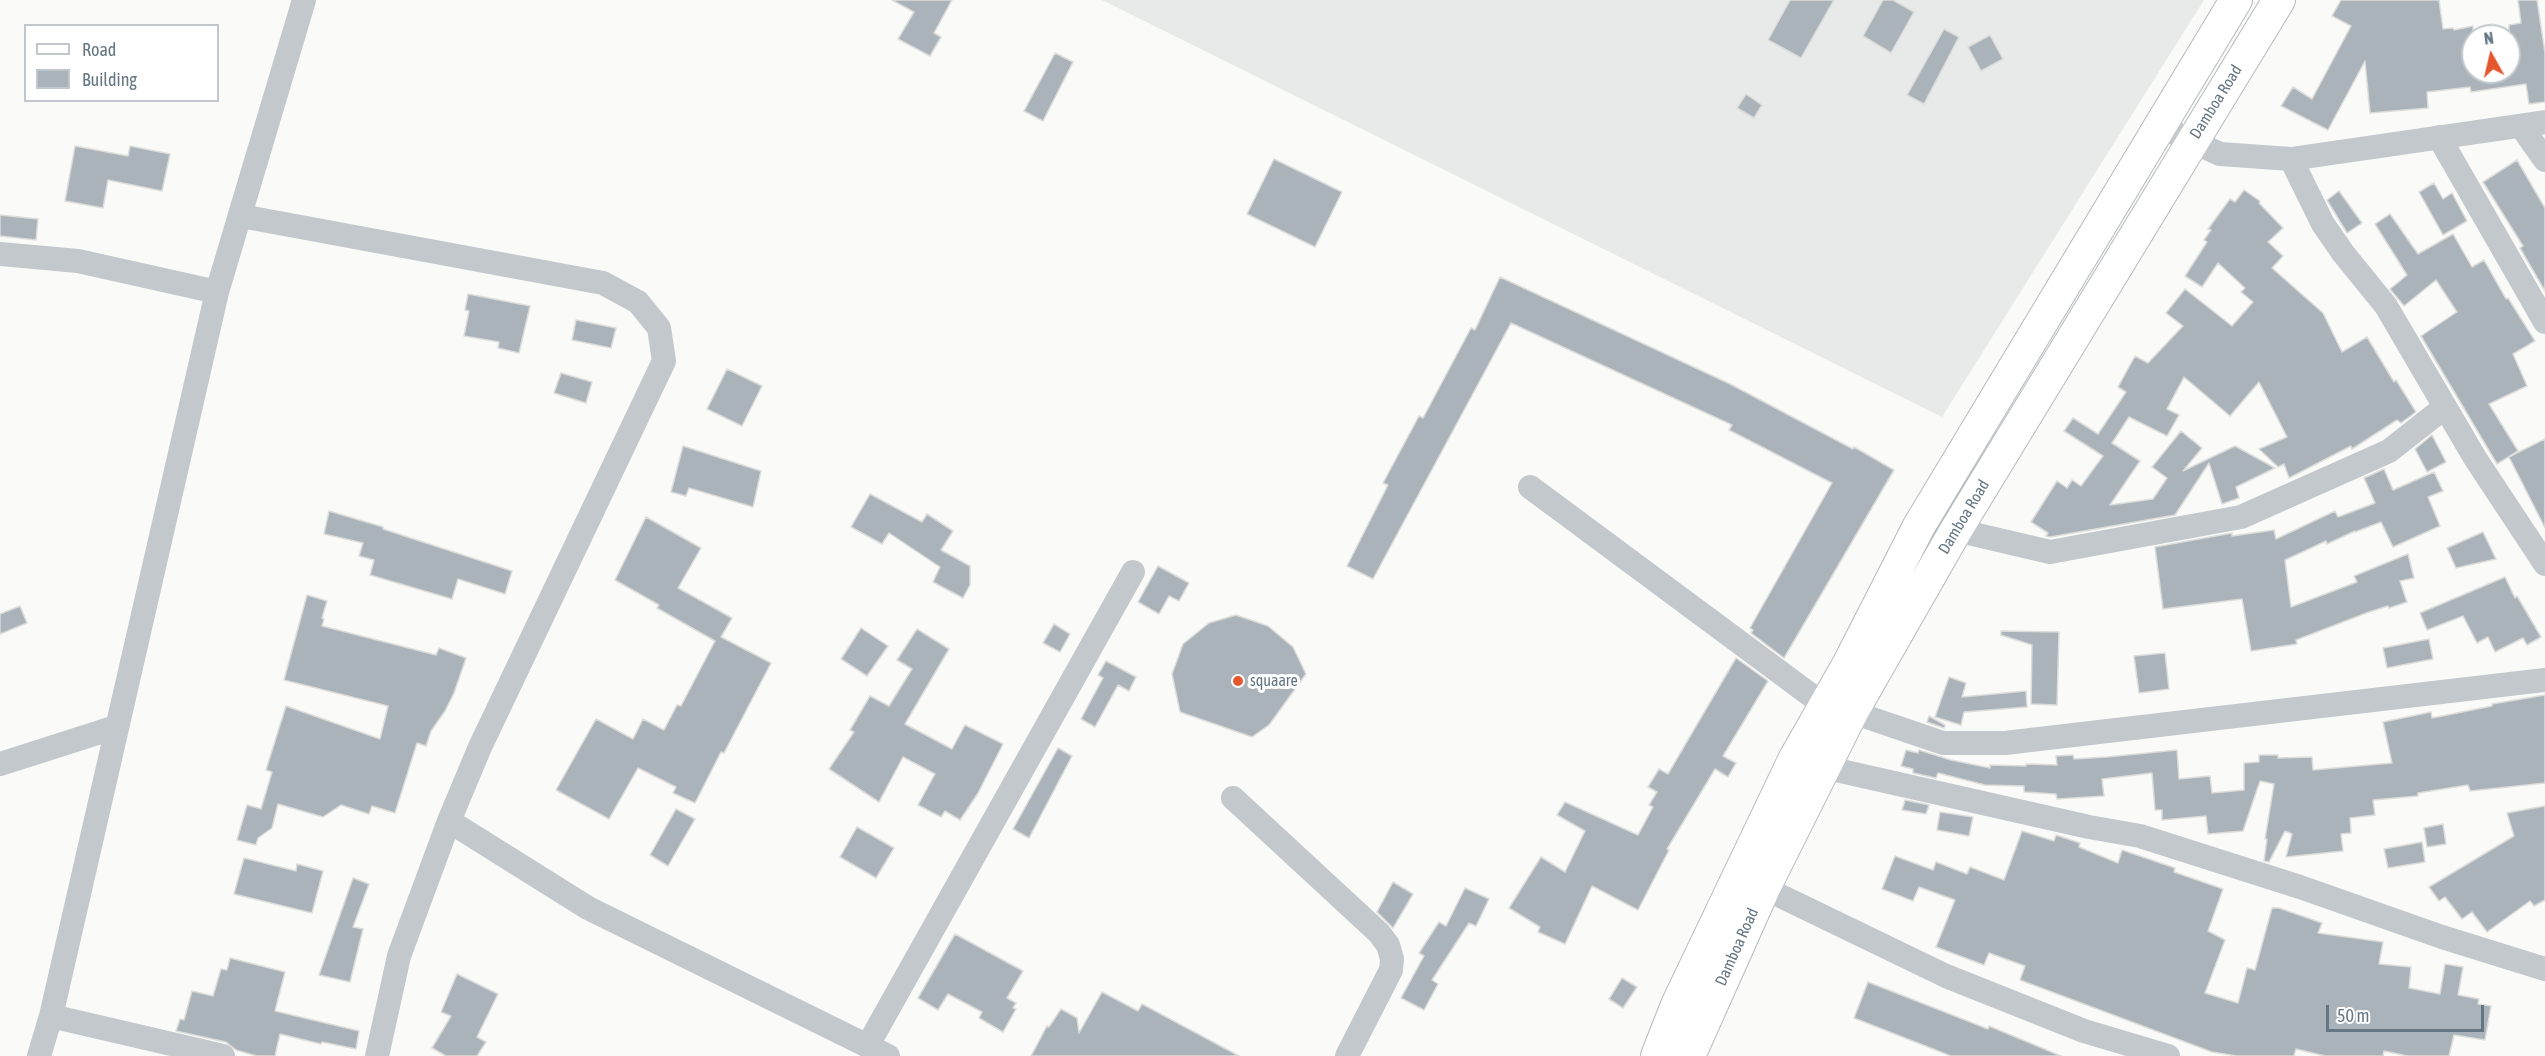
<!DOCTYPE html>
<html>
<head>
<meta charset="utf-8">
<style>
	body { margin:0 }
	#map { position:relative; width:2545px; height:1056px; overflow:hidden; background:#fafaf8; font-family:"Asap Condensed",sans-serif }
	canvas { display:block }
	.legend { position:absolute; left:24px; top:24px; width:195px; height:78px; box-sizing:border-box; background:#fff; border:2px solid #c1c8cd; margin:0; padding:8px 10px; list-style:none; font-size:18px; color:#657683 }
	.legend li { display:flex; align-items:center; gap:12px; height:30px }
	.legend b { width:30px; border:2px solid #c1c8cd }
	.north { position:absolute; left:2461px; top:24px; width:60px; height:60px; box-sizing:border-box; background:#fff; border:2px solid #c1c8cd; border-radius:50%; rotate:352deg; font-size:16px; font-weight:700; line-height:24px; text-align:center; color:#657683 }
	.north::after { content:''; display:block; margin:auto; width:21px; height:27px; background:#e4572e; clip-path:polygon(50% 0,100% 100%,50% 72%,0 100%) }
	.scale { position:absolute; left:2326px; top:1005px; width:158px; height:27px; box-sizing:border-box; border:3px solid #657683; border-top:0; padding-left:8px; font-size:18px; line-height:21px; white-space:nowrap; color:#657683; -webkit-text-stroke:4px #fff; paint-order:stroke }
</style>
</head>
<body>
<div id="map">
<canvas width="2545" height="1056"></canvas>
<ul class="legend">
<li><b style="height:8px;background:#fff"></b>Road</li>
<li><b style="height:16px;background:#aab3b9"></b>Building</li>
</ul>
<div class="north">N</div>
<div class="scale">50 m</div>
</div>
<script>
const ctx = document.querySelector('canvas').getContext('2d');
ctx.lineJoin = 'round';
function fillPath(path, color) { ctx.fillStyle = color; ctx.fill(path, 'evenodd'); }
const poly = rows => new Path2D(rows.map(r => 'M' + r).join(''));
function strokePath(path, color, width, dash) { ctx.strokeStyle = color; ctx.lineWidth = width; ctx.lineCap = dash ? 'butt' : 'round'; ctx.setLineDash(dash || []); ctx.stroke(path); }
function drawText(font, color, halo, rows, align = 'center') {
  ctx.font = font + ' "Asap Condensed",sans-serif'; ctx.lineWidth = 6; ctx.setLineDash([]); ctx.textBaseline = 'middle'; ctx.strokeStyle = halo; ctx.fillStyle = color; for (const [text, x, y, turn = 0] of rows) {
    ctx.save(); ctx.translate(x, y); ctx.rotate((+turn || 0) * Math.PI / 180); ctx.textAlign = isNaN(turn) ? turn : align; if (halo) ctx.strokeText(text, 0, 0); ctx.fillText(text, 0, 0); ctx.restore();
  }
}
fillPath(poly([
	[1102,0,2204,0,1942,417]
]), '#e8e9e9');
const building = poly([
	[892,0,952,0,934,33,941,37,930,56,898,39,914,12,892,0],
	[1790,0,1834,0,1801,58,1768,40,1790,0],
	[1883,0,1893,0,1914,12,1891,53,1863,36,1883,0],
	[2341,0,2439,0,2443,29,2453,28,2454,30,2473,26,2473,72,2509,72,2509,25,2521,23,2518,0,2537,0,2545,53,2545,102,2529,104,2526,84,2471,92,2470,87,2427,92,2428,108,2370,113,2365,61,2328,130,2281,106,2293,87,2312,99,2351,26,2332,16,2341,0],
	[1944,29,1959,37,1924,104,1907,95,1944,29],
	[1990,35,2003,59,1981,71,1968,47,1990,35],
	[1055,53,1073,62,1043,121,1024,111,1055,53],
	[1746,94,1762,105,1754,118,1737,108,1746,94],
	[75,146,128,156,130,146,170,154,162,191,108,180,103,208,65,201,75,146],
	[1274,159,1342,192,1315,247,1247,214,1274,159],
	[2517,160,2545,208,2545,291,2520,248,2523,246,2483,182,2517,160],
	[2434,183,2443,199,2452,193,2467,221,2443,235,2419,192,2434,183],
	[2244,190,2260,201,2259,203,2283,228,2268,242,2283,256,2272,268,2323,313,2342,352,2367,337,2394,382,2396,380,2416,412,2401,423,2397,420,2352,449,2351,446,2289,478,2284,464,2278,467,2259,449,2287,437,2259,382,2230,416,2184,377,2167,409,2179,415,2167,436,2129,417,2112,443,2140,461,2110,505,2153,499,2167,478,2152,467,2181,431,2202,448,2183,471,2235,446,2275,468,2236,487,2239,498,2222,504,2209,463,2175,515,2050,537,2046,536,2048,533,2031,522,2057,481,2067,488,2072,480,2081,486,2103,456,2064,431,2073,418,2098,434,2126,392,2118,387,2135,356,2148,363,2183,326,2166,313,2185,289,2232,326,2253,302,2241,292,2245,288,2218,263,2202,287,2185,276,2207,242,2204,240,2211,230,2208,229,2230,199,2235,202,2244,190],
	[2339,191,2362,223,2347,233,2327,200,2339,191],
	[2390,214,2418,254,2453,234,2472,267,2484,260,2506,299,2508,298,2535,341,2513,354,2527,386,2489,404,2518,451,2497,464,2421,336,2457,312,2436,280,2404,306,2390,289,2407,275,2375,224,2390,214],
	[0,215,38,219,36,240,0,236,0,215],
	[1500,277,1730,384,1853,449,1854,447,1894,470,1784,658,1751,633,1753,630,1750,628,1832,483,1729,430,1732,425,1511,323,1373,579,1347,566,1388,485,1383,483,1419,416,1423,418,1471,328,1475,330,1500,277],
	[468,294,530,306,519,353,498,348,499,342,464,336,469,311,465,310,468,294],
	[576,320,616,328,611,348,572,340,576,320],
	[727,369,762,386,742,426,707,409,727,369],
	[561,373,592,382,586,403,554,393,561,373],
	[2432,435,2446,462,2427,472,2415,449,2432,435],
	[2545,439,2545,528,2509,457,2545,439],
	[683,446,761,471,753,507,689,488,686,496,671,492,683,446],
	[2384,469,2393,490,2434,472,2443,491,2428,497,2440,526,2393,547,2381,522,2355,532,2355,531,2327,544,2326,541,2285,560,2291,607,2357,582,2354,576,2408,554,2414,578,2400,581,2407,602,2389,608,2388,606,2369,612,2296,640,2297,644,2251,651,2242,599,2163,609,2155,547,2232,533,2232,536,2274,530,2276,539,2335,511,2338,517,2375,503,2364,478,2384,469],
	[870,494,922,522,927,514,953,531,941,550,970,566,970,585,963,598,933,582,940,567,889,533,882,544,851,527,870,494],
	[329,511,383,527,383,529,512,571,505,594,458,579,452,599,370,575,374,560,359,556,363,543,324,534,329,511],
	[646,517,701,548,678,588,732,618,721,637,771,663,724,753,721,752,695,803,673,793,676,787,638,768,609,819,556,790,596,719,633,739,643,719,664,730,677,705,681,706,715,641,657,608,659,605,615,580,646,517],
	[2483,532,2496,559,2456,568,2447,548,2483,532],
	[1158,566,1189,583,1179,601,1169,596,1159,614,1138,602,1158,566],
	[2505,577,2515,598,2517,596,2541,637,2527,645,2523,638,2495,652,2488,637,2477,643,2463,616,2427,630,2420,613,2505,577],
	[307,595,327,601,322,618,324,619,322,626,436,655,439,648,466,658,454,693,445,711,431,731,426,746,417,743,395,813,372,806,369,814,341,805,323,817,278,804,272,828,258,838,256,845,237,840,247,805,261,809,272,772,266,770,286,706,380,739,388,706,284,680,307,595],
	[20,606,27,623,0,634,0,614,20,606],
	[1236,615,1268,626,1293,647,1306,674,1269,725,1252,737,1180,712,1172,674,1183,644,1209,623,1236,615],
	[1054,624,1070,634,1060,652,1043,643,1054,624],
	[861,628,888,646,867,676,841,659,861,628],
	[917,629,949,649,905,724,952,749,965,725,1003,744,978,793,960,820,945,811,941,817,918,805,935,774,903,757,879,802,829,769,854,732,850,730,870,696,889,706,912,669,897,660,917,629],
	[2001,631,2059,632,2057,705,2031,704,2032,645,2001,635,2001,631],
	[2429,639,2433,659,2387,668,2383,648,2429,639],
	[2165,653,2169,689,2139,693,2134,656,2165,653],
	[1736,658,1768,681,1723,756,1736,763,1728,777,1715,769,1667,849,1669,850,1638,910,1592,886,1565,944,1538,932,1540,927,1509,908,1541,857,1565,872,1585,831,1557,815,1565,802,1638,835,1653,807,1649,805,1657,792,1648,787,1659,769,1668,774,1736,658],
	[1106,661,1136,677,1129,691,1118,685,1095,727,1081,719,1103,678,1098,675,1106,661],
	[1949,677,1966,683,1962,697,2026,691,2027,707,1964,712,1961,725,1935,717,1949,677],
	[2545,695,2545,783,2470,791,2468,785,2418,793,2418,796,2373,800,2375,815,2350,818,2351,833,2341,834,2343,851,2286,857,2292,834,2285,831,2269,862,2264,861,2267,839,2265,839,2274,784,2260,781,2243,831,2208,834,2206,816,2162,820,2162,810,2155,810,2152,773,2102,779,2104,796,2057,799,2056,794,2024,792,2024,786,1985,785,1938,773,1936,778,1913,773,1913,769,1901,766,1906,750,1918,753,1919,750,1951,760,1990,768,1990,765,2026,766,2026,764,2057,765,2056,756,2073,755,2074,759,2107,757,2177,750,2179,779,2210,776,2212,793,2244,790,2244,763,2259,762,2259,755,2278,755,2278,758,2312,757,2313,770,2392,763,2383,722,2431,712,2432,718,2492,706,2492,704,2545,695],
	[1929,716,1945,725,1944,728,1927,722,1929,716],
	[1058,748,1072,756,1029,838,1013,829,1058,748],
	[1905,800,1929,805,1926,814,1902,810,1905,800],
	[2545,806,2545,900,2534,906,2530,901,2487,932,2472,912,2462,919,2445,897,2439,901,2429,887,2514,836,2507,813,2545,806],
	[676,809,695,819,668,866,650,855,676,809],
	[1940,812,1973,817,1969,836,1937,830,1940,812],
	[2443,824,2446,844,2427,847,2424,828,2443,824],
	[857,827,894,848,876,878,840,857,857,827],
	[2022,831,2054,841,2056,835,2080,843,2079,847,2118,863,2122,850,2175,868,2174,872,2223,889,2208,931,2225,940,2205,993,2238,1003,2247,968,2255,970,2272,908,2279,908,2322,923,2318,933,2383,942,2379,964,2411,967,2409,988,2440,994,2445,964,2463,967,2458,995,2479,999,2478,1004,2491,1006,2485,1040,2454,1035,2449,1056,2408,1056,2384,1051,2383,1056,2325,1056,2296,1049,2294,1056,2237,1056,2212,1052,2020,980,2025,966,1989,953,1984,965,1936,947,1955,900,1919,887,1913,901,1882,889,1895,856,1933,870,1936,862,1967,874,1970,867,2004,880,2022,831],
	[2422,842,2425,862,2388,868,2384,849,2422,842],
	[244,858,296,871,297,864,323,871,312,913,234,894,244,858],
	[353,878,369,884,353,927,363,929,350,982,319,975,353,878],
	[1393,882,1413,894,1393,928,1377,912,1393,882],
	[1465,888,1489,899,1476,926,1469,923,1432,980,1438,984,1424,1010,1401,998,1424,956,1419,953,1439,922,1446,926,1465,888],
	[955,934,1023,971,1007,998,1016,1003,1013,1008,1016,1009,1003,1032,979,1018,982,1012,948,994,938,1010,918,998,955,934],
	[230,958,285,972,275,1011,359,1031,356,1049,322,1042,321,1044,280,1034,275,1056,257,1056,236,1050,226,1042,176,1031,180,1019,184,1020,192,991,213,996,221,969,227,970,230,958],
	[457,974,498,994,477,1037,486,1042,477,1056,446,1056,432,1048,451,1016,441,1012,457,974],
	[1622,978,1637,987,1623,1008,1609,999,1622,978],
	[1868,982,1988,1029,1989,1026,2061,1056,1951,1056,1854,1018,1868,982],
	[1102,992,1138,1011,1142,1004,1239,1056,1031,1056,1047,1026,1049,1027,1061,1009,1077,1018,1079,1033,1102,992]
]);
fillPath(building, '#aab3b9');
strokePath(building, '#dcdcda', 1.5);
const major = poly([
	[1657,1056,1677,1005,1794,760,1848,665,1919,526,2236,0],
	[1689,1056,1764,888,1852,712,1956,530,2279,0]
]);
strokePath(major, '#b5babe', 34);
strokePath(poly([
	[2159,126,2220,154,2291,159,2545,122],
	[2521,126,2545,160],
	[2439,137,2545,322],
	[2291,159,2323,224,2343,253,2386,306,2475,458,2545,564],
	[241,216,603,283,638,302,659,328,664,361,480,747,449,821,399,956,377,1056],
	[0,254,78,261,217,292],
	[1530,487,1824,705],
	[1956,530,2050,552,2241,517,2389,451,2445,407],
	[1852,712,1943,743,2005,743,2545,680],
	[0,764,116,727],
	[1823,767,2089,827,2140,836,2300,887,2442,937,2545,969],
	[1233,798,1379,933,1388,945,1392,959,1391,970,1347,1056],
	[449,821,588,908,888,1056],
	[1764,888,1946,976,2084,1031,2168,1056],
	[51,1016,223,1056],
	[868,1045,1133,572],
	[39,1056,51,1016,217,292,304,0]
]), '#c3c8cc', 24);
strokePath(major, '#fff', 32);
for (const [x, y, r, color] of [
	[1238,681,6,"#e4572e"]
]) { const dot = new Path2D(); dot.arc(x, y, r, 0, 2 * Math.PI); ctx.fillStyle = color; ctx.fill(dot); strokePath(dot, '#fff', 2); }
drawText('16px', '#657683', '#fff', [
	["Damboa Road",2216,102,-58],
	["Damboa Road",1964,517,-59],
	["Damboa Road",1737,947,-66]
]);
drawText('16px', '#657683', '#fff', [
	["squaare",1250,681]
], 'left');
</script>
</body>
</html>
